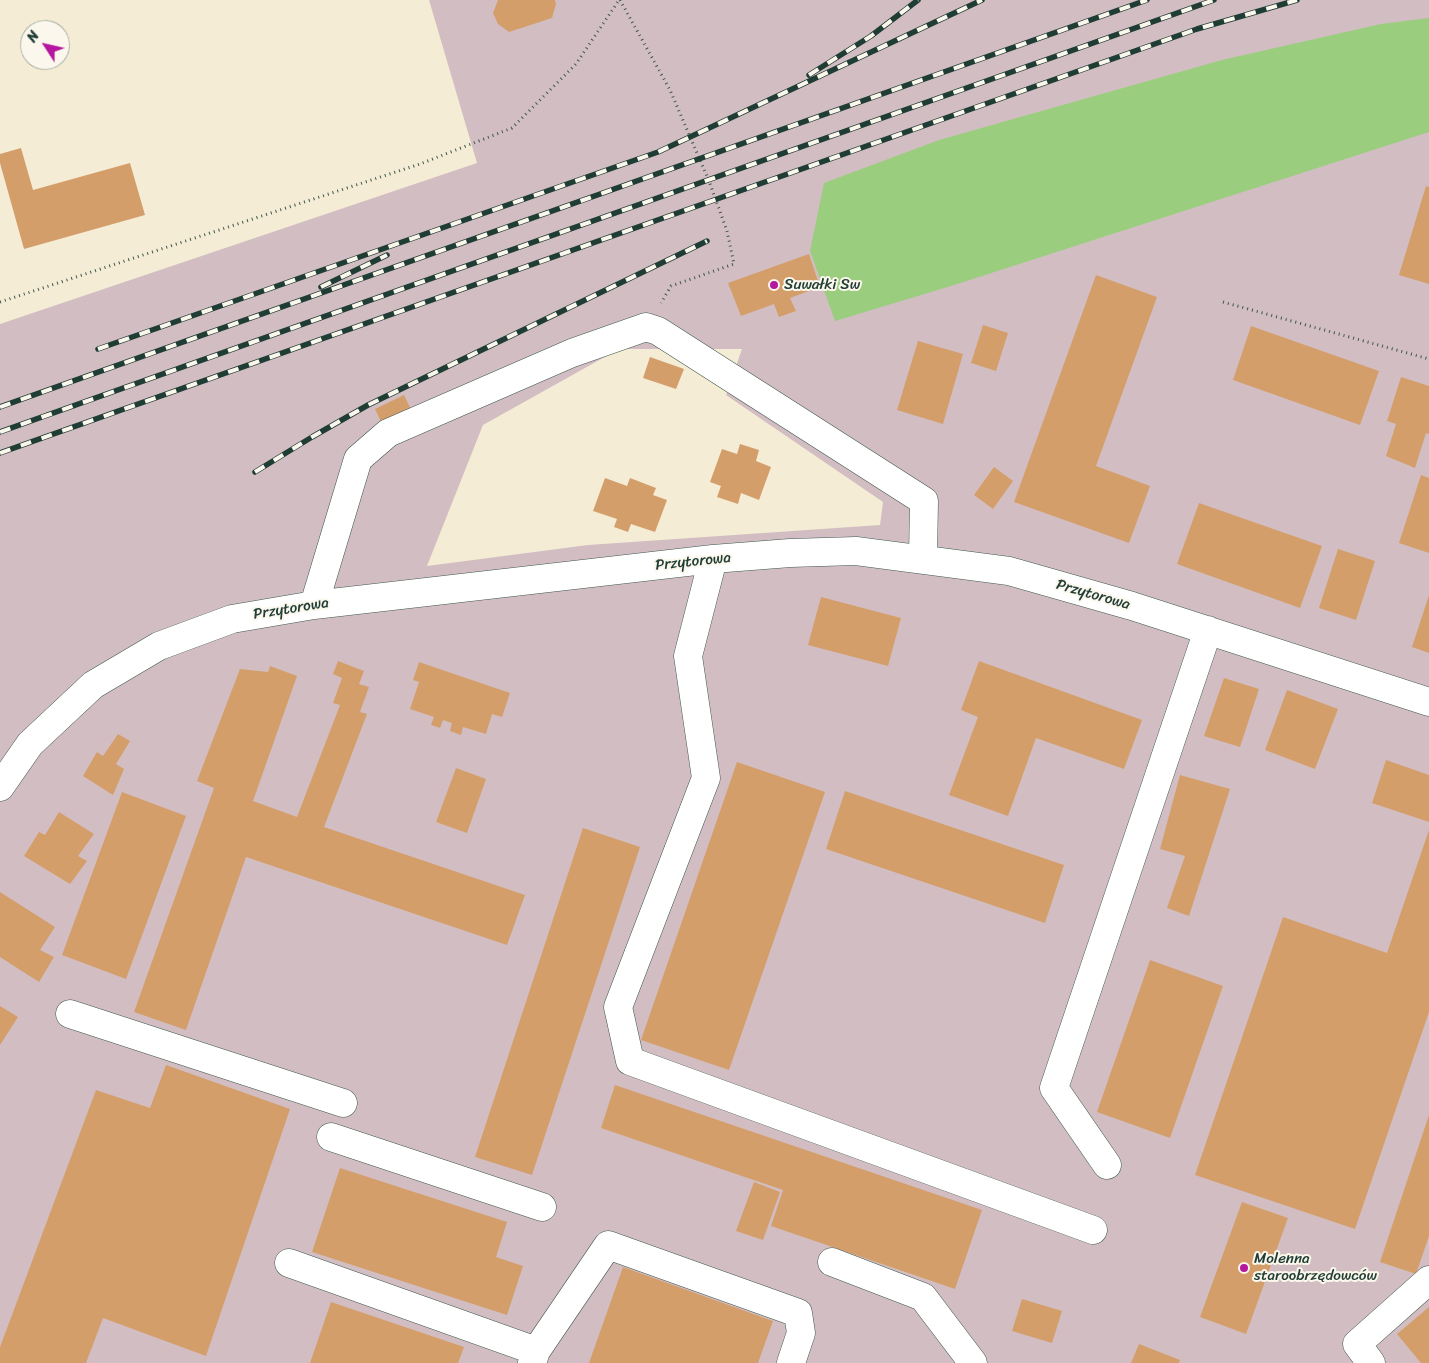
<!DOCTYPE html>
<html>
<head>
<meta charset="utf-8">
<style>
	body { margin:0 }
	#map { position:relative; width:1429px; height:1363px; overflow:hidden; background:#f5ecd6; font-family:Sriracha,sans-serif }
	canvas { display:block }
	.north { position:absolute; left:20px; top:20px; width:50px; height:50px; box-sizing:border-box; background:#fbf7ec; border:1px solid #a3ada2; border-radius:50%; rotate:305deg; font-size:14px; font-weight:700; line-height:20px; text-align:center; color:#1f3d34 }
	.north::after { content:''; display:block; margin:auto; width:18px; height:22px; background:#b5179e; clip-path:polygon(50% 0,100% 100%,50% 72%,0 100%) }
</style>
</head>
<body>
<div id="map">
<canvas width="1429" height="1363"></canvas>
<div class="north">N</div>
</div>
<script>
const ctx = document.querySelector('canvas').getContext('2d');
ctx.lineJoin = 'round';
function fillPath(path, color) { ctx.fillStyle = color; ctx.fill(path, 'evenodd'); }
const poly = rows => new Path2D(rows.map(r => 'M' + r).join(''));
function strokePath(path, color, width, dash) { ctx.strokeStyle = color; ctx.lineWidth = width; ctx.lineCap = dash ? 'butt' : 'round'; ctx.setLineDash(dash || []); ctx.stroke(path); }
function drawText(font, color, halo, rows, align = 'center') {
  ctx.font = font + ' Sriracha,sans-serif'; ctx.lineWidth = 4; ctx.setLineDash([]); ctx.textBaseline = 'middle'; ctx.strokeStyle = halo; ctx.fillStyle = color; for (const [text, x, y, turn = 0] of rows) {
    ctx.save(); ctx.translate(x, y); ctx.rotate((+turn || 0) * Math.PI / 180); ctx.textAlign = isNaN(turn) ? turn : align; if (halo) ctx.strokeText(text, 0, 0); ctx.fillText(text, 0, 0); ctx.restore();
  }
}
fillPath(poly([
	[429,0,1429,0,1429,120,1080,245,1429,122,1429,1363,0,1363,0,324,477,163],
	[619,349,742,349,726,395,883,502,880,525,588,545,427,566,483,425]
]), '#d2bec2');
fillPath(poly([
	[1429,18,1429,132,951,286,835,321,810,251,824,183,939,140,1222,60,1381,24]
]), '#9acd7e');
fillPath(poly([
	[498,0,555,0,556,4,552,18,509,32,498,24,493,13],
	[21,148,33,190,130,163,145,215,24,249,0,163,0,154],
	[1426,186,1429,187,1429,284,1399,275],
	[809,254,820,287,790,298,796,311,779,317,774,304,741,316,728,283],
	[1096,275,1157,297,1096,466,1150,486,1129,543,1014,502],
	[983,325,1008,333,996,371,971,363],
	[1251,326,1379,371,1360,425,1233,380],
	[918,341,963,354,943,424,897,410],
	[650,357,684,369,676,389,643,378],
	[1401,377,1429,386,1429,434,1426,433,1415,468,1386,456,1396,424,1387,421],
	[404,395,414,416,385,430,375,409],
	[740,444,759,450,756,461,771,467,759,500,741,493,738,504,717,497,721,486,710,482,722,449,737,454],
	[994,467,1013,481,993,509,974,495],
	[1421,475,1429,478,1429,553,1399,543],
	[605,478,627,486,630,478,656,488,653,495,667,500,655,532,631,524,628,532,614,527,617,519,593,511],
	[1199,503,1322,546,1300,608,1177,564],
	[1338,549,1375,561,1356,620,1319,608],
	[1429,595,1429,653,1412,647],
	[821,597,901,618,888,666,808,645],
	[338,661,364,671,359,684,369,687,360,712,367,714,324,827,525,895,507,945,246,857,186,1030,134,1012,214,788,197,781,240,669,268,672,270,666,297,676,253,801,297,817,340,705,333,703,342,678,333,674],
	[979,661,1142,720,1124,769,1036,738,1008,816,949,795,978,717,961,710],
	[419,662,510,693,502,717,492,714,486,734,463,727,461,735,450,731,452,723,443,720,440,728,431,725,434,717,410,709,419,682,413,680],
	[1224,678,1259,689,1240,747,1204,736],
	[1287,690,1338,709,1315,769,1265,750],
	[118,734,130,741,116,764,124,769,113,795,83,776,97,752,103,756],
	[1386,760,1429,775,1429,822,1372,803],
	[737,762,825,792,729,1070,641,1040],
	[456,768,486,779,467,833,436,822],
	[1180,775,1230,789,1189,916,1167,908,1185,856,1160,849],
	[845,791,1064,865,1045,923,826,849],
	[122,792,186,816,126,979,62,955],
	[59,812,94,834,78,856,87,861,70,884,24,856,39,832,45,835],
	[583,828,640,847,532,1175,475,1157],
	[1429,830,1429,1012,1355,1229,1195,1175,1283,917,1387,953],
	[0,892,55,927,40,950,54,957,39,982,0,957],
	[1150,960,1223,986,1170,1138,1097,1112],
	[0,1006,18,1017,0,1045],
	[166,1065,290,1109,206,1356,103,1318,86,1363,0,1363,0,1347,96,1090,150,1108],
	[615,1085,982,1210,955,1289,771,1226,783,1190,601,1128],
	[1429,1115,1429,1236,1416,1274,1380,1262],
	[340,1168,507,1222,496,1257,523,1266,507,1315,312,1252],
	[754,1182,780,1192,763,1240,736,1231],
	[1242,1202,1288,1218,1246,1334,1200,1317],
	[623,1267,773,1321,758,1363,589,1363],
	[1022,1299,1062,1311,1052,1343,1012,1331],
	[331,1302,464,1347,458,1363,310,1363],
	[1429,1307,1429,1363,1421,1363,1397,1334],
	[1139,1344,1180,1360,1179,1363,1131,1363]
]), '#d49e6a');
const minor = poly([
	[713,559,688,656,706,778,618,1007,630,1061,1093,1230],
	[314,605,358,459,388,433,572,353,646,327,658,331,924,501,923,558],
	[0,787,30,744,93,685,159,646,232,619,314,605,713,559,790,553,856,551,1009,571,1132,606,1429,702],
	[70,1014,343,1103],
	[331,1137,542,1207],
	[1107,1165,1054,1088,1208,630],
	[832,1262,923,1297,973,1363],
	[289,1263,536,1351,532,1363],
	[536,1351,608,1245,798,1313,801,1333,791,1363],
	[1371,1363,1357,1344,1429,1280]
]);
strokePath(minor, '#3f574c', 29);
strokePath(poly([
	[620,0,670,90,709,181,727,231,734,264,671,286,661,303],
	[0,302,420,164,512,128,576,64,619,0],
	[1223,302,1429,359]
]), '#3f574c', 3, [1, 4]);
strokePath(minor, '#fff', 28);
const rail = poly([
	[809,75,871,36,918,0],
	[321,287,387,255],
	[98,349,658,152,982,0],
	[0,407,1147,0],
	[0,432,1214,0],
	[0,453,1197,29,1297,0],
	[255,472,312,437,368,405,707,241]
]);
strokePath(rail, '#1f3d34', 5.5);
strokePath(rail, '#fbf7ec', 4, [11]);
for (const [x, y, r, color] of [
	[774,285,5,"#b5179e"],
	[1244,1268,5,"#b5179e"]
]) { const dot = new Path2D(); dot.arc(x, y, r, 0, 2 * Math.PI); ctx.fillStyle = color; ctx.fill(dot); strokePath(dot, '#fbf7ec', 2); }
drawText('15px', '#1f3d34', '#fbf7ec', [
	["Suwałki Sw",784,285],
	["Molenna",1254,1259],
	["staroobrzędowców",1254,1276]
], 'left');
drawText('15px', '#1f3d34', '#fbf7ec', [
	["Przytorowa",693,562,-6],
	["Przytorowa",1093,595,16],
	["Przytorowa",291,609,-9]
]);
</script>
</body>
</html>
